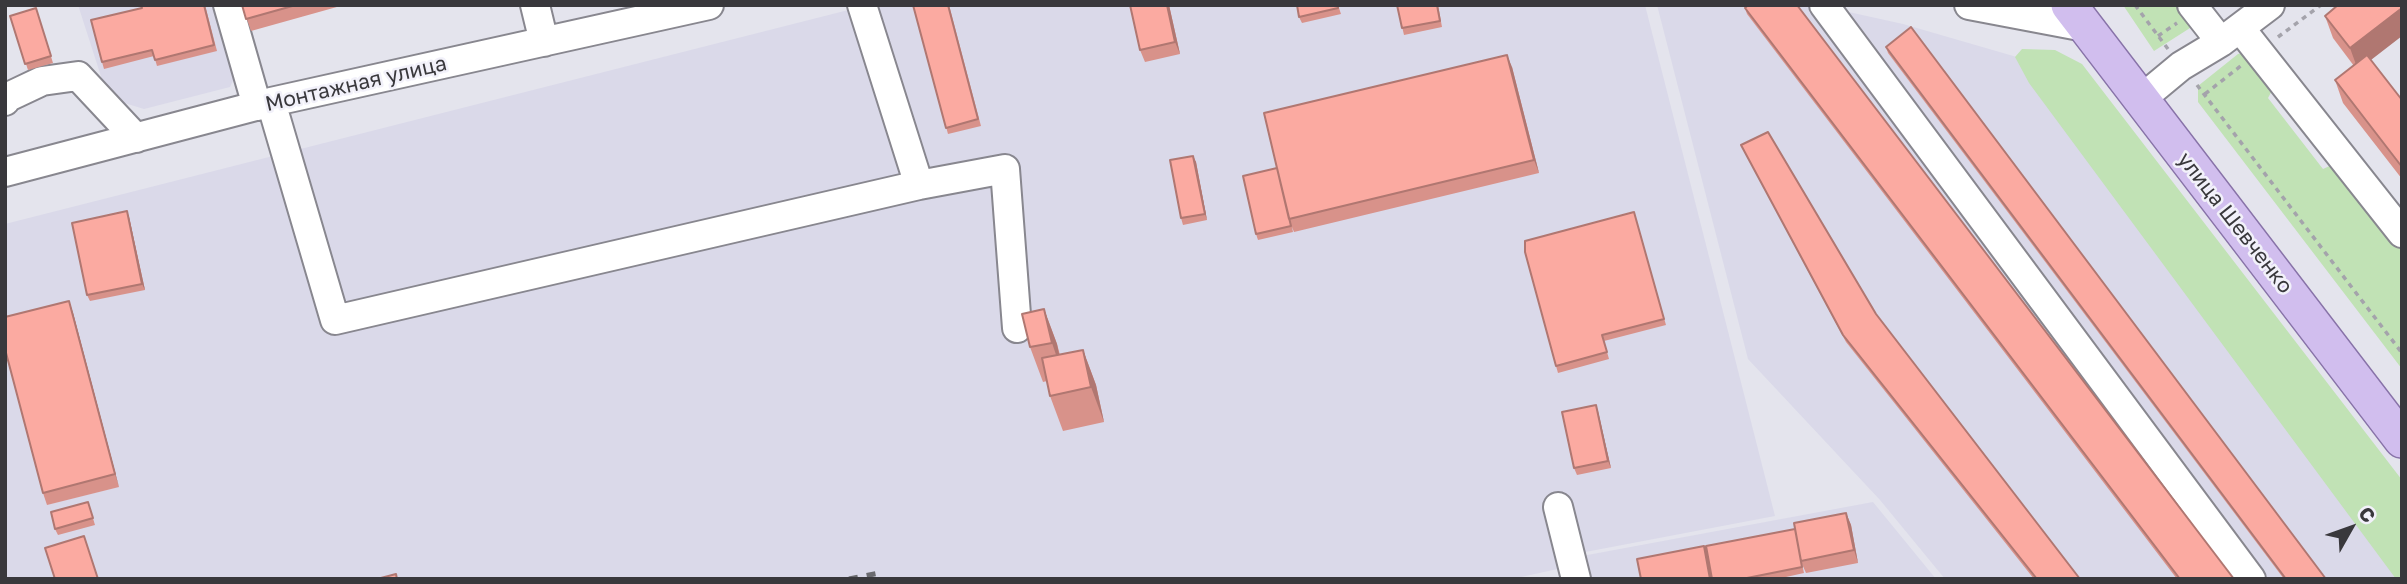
<!DOCTYPE html>
<html>
<head>
<meta charset="utf-8">
<style>
	body { margin:0 }
	#map { position:relative; width:2407px; height:584px; overflow:hidden; background:#e4e4ed; font-family:"Golos Text",sans-serif }
	canvas { display:block }
	.frame { position:absolute; inset:0; border:7px solid #39383c; pointer-events:none }
	.north { position:absolute; left:2316px; top:493px; width:70px; height:70px; -webkit-text-stroke:5px #f2f1fa; paint-order:stroke; rotate:50deg; font-size:19px; font-weight:700; line-height:28px; text-align:center; color:#39383c }
	.north::after { content:''; display:block; margin:auto; width:24px; height:32px; background:#39383c; clip-path:polygon(50% 0,100% 100%,50% 72%,0 100%) }
</style>
</head>
<body>
<div id="map">
<canvas width="2407" height="584"></canvas>
<div class="frame"></div>
<div class="north">С</div>
</div>
<script>
const ctx = document.querySelector('canvas').getContext('2d');
ctx.lineJoin = 'round';
function fillPath(path, color) { ctx.fillStyle = color; ctx.fill(path, 'evenodd'); }
const poly = rows => new Path2D(rows.map(r => 'M' + r).join(''));
function strokePath(path, color, width, dash) { ctx.strokeStyle = color; ctx.lineWidth = width; ctx.lineCap = dash ? 'butt' : 'round'; ctx.setLineDash(dash || []); ctx.stroke(path); }
function drawText(font, color, halo, rows, align = 'center') {
  ctx.font = font + ' "Golos Text",sans-serif'; ctx.lineWidth = 5; ctx.setLineDash([]); ctx.textBaseline = 'middle'; ctx.strokeStyle = halo; ctx.fillStyle = color; for (const [text, x, y, turn = 0] of rows) {
    ctx.save(); ctx.translate(x, y); ctx.rotate((+turn || 0) * Math.PI / 180); ctx.textAlign = isNaN(turn) ? turn : align; if (halo) ctx.strokeText(text, 0, 0); ctx.fillText(text, 0, 0); ctx.restore();
  }
}
fillPath(poly([
	[78,5,221,5,238,70,230,87,144,109,108,98],
	[868,5,1645,5,1775,516,1580,553,1576,565,1512,579,5,579,5,224],
	[1657,5,1817,5,1903,24,2034,62,2402,579,1945,579,1880,500,1748,359],
	[1873,502,1936,579,1587,579,1582,556]
]), '#dad9e9');
fillPath(poly([
	[2123,5,2189,5,2201,21,2154,51],
	[2022,49,2055,50,2082,64,2402,480,2402,579,2396,579,2029,83,2015,57],
	[2247,52,2275,85,2268,98,2323,169,2336,163,2402,251,2402,369,2198,102,2198,86,2238,54]
]), '#c1e2b5');
const minor = poly([
	[228,5,257,106],
	[535,5,544,42],
	[1824,5,2251,579],
	[1969,5,2085,27],
	[2192,5,2221,42],
	[2240,28,2402,233],
	[2140,100,2181,66,2221,42,2270,5],
	[5,101,6,98,42,81,78,76,136,138],
	[271,102,335,320,919,185,862,5],
	[5,172,271,102,709,5],
	[919,185,1005,169,1017,328],
	[1558,507,1576,579]
]);
const major = poly([
	[2069,5,2402,440]
]);
strokePath(minor, '#88878f', 32);
strokePath(major, '#8873a8', 38);
strokePath(poly([
	[2135,5,2168,49],
	[2158,36,2177,23],
	[2278,37,2321,5],
	[2197,85,2402,353],
	[2205,94,2242,65]
]), '#a4a3ab', 3.5, [5, 5]);
strokePath(minor, '#fff', 28);
strokePath(major, '#d1beee', 35);
strokePath(poly([
	[849,579,884,572]
]), '#6a6a6f', 5, [9, 9]);
fillPath(poly([
	[141,5,205,5,217,51,157,66,154,56,104,69,102,62,142,8],
	[242,5,344,5,251,31],
	[913,5,949,5,981,126,948,134],
	[1169,5,1180,54,1145,62,1140,50],
	[1338,5,1341,14,1302,23,1299,17],
	[1397,5,1438,5,1442,27,1404,35],
	[36,8,53,63,28,70,10,16],
	[1745,8,2234,579,2177,579,1747,14],
	[2325,16,2371,60,2402,100,2402,179,2343,103,2335,80,2354,66,2333,38],
	[1886,47,2326,579,2284,579,1888,53],
	[1512,67,1539,173,1294,232,1292,227,1293,232,1258,240,1256,234,1277,168],
	[1741,145,1876,314,2080,579,2034,579,1846,342,1744,151],
	[1193,156,1196,162,1207,220,1183,225,1181,218],
	[1634,212,1666,325,1604,341,1609,359,1558,373,1556,366],
	[129,217,145,290,90,301,87,295],
	[69,301,73,313,119,487,47,505,43,493],
	[1044,309,1057,344,1060,355,1083,350,1096,385,1104,422,1063,431,1050,396,1047,381,1043,382,1030,347],
	[1596,405,1611,468,1577,475,1574,468],
	[88,502,95,525,58,535,55,529],
	[1846,513,1851,525,1858,563,1806,573,1802,564,1804,573,1777,579,1712,579,1795,529]
]), '#d8928a');
fillPath(poly([
	[1167,5,1169,5,1180,54,1175,42],
	[2402,8,2402,36,2358,70,2350,48],
	[1507,55,1512,67,1539,173,1534,160],
	[1193,156,1196,162,1207,220,1205,214],
	[127,211,129,217,145,290,142,284],
	[69,301,73,313,119,487,115,474],
	[1044,309,1057,344,1064,378,1052,343],
	[1083,350,1096,385,1104,422,1091,387],
	[1596,405,1598,411,1611,468,1608,461],
	[1846,513,1851,525,1858,563,1854,550],
	[1704,546,1707,553,1711,579,1710,579]
]), '#b07771');
const building = poly([
	[141,5,204,5,214,45,155,60,152,50,102,62,91,20,142,8,141,5],
	[242,5,296,5,246,19,242,5],
	[913,5,948,5,978,119,946,128,913,5],
	[1130,5,1167,5,1175,42,1140,50,1130,5],
	[1297,5,1338,5,1338,8,1299,17,1297,5],
	[1397,5,1437,5,1440,21,1402,28,1397,5],
	[1748,5,1797,5,2234,579,2180,579,1745,8,1748,5],
	[2338,5,2402,5,2402,8,2350,48,2325,16,2338,5],
	[36,8,51,56,25,64,10,16,36,8],
	[1911,27,2326,579,2286,579,1886,47,1911,27],
	[1507,55,1534,160,1289,219,1264,113,1507,55],
	[2367,55,2402,100,2402,167,2335,80,2367,55],
	[1768,132,1876,314,2080,579,2037,579,1843,335,1741,145,1768,132],
	[1193,156,1205,214,1181,218,1170,160,1193,156],
	[1277,168,1291,226,1256,234,1243,176,1277,168],
	[127,211,142,284,87,295,72,223,127,211],
	[1634,212,1664,319,1602,335,1607,352,1556,366,1525,252,1525,241,1634,212],
	[69,301,115,474,43,493,5,349,5,317,69,301],
	[1044,309,1052,343,1030,347,1022,314,1044,309],
	[1083,350,1091,387,1050,396,1042,358,1083,350],
	[1596,405,1608,461,1574,468,1562,412,1596,405],
	[88,502,93,518,55,529,51,512,88,502],
	[1846,513,1854,550,1801,561,1794,523,1846,513],
	[1795,529,1802,567,1742,579,1712,579,1706,546,1795,529],
	[84,536,98,579,55,579,45,548,84,536],
	[1704,546,1710,579,1641,579,1637,559,1704,546],
	[396,574,397,579,377,579,396,574]
]);
fillPath(building, '#fbaaa1');
strokePath(building, '#b07771', 2);
drawText('21px', '#39383c', '#f2f1fa', [
	["Монтажная улица",356,84,-13],
	["улица Шевченко",2235,223,52]
]);
</script>
</body>
</html>
